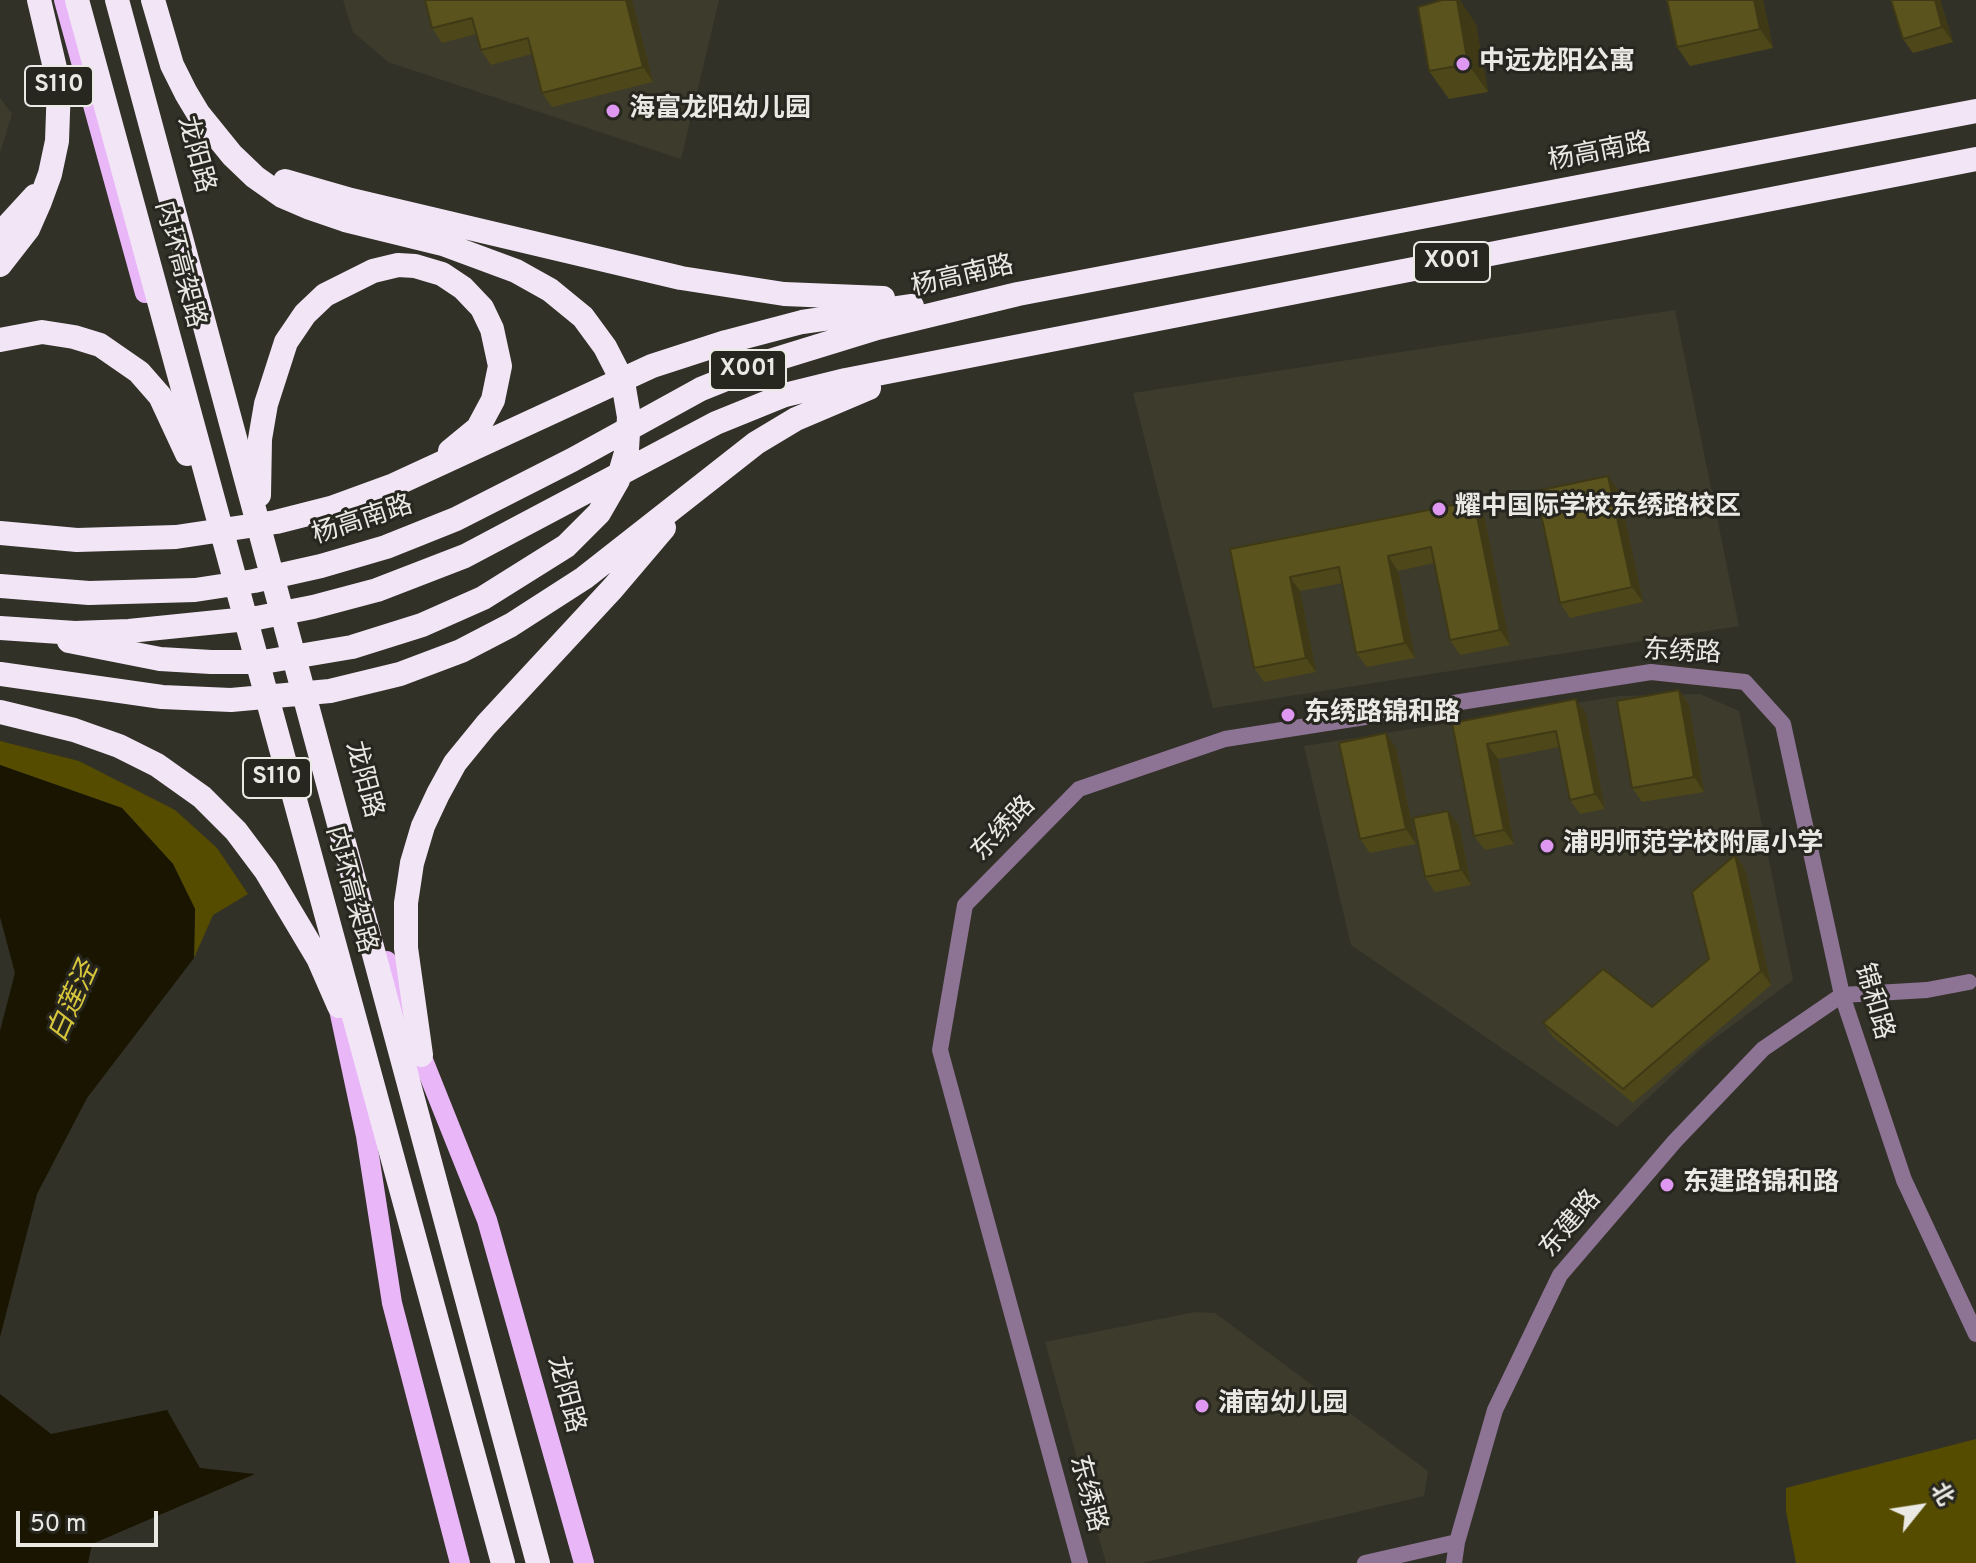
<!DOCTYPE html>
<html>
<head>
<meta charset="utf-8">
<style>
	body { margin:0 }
	#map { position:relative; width:1976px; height:1563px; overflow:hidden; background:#323128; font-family:Overpass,"Noto Sans SC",sans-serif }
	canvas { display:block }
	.north { position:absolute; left:1880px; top:1467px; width:80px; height:80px; -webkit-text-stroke:6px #28271f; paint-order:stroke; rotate:60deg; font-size:22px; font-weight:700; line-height:32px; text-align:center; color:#eae9e4 }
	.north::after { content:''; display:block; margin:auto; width:28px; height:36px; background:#eae9e4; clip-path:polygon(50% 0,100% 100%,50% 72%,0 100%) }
	.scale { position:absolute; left:16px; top:1511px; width:142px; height:36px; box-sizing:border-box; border:4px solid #eae9e4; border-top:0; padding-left:10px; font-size:24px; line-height:28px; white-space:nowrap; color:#eae9e4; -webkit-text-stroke:6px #28271f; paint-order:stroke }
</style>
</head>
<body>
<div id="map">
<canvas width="1976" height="1563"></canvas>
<div class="north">北</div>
<div class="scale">50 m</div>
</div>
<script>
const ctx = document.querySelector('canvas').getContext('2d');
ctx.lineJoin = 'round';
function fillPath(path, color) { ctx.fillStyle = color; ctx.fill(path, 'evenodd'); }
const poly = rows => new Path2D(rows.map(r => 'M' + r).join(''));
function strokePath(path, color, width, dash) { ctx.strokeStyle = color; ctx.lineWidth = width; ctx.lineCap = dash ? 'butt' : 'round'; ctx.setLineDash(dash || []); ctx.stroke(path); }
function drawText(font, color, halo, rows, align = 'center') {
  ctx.font = font + ' Overpass,"Noto Sans SC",sans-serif'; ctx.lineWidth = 6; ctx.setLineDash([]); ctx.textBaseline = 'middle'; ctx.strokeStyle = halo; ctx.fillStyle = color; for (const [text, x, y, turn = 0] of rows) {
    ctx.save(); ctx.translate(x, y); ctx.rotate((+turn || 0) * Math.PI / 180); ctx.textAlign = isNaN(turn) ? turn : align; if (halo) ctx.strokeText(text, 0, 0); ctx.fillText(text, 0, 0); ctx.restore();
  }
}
fillPath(poly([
	[343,0,719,0,681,159,388,62,353,32],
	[0,98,12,114,0,153],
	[1675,310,1739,626,1213,708,1133,393],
	[1700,694,1739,711,1793,980,1702,1048,1617,1127,1351,945,1304,746,1620,696],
	[1195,1312,1215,1313,1428,1471,1424,1496,1142,1563,1106,1563,1045,1342]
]), '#3d3b2c');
fillPath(poly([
	[0,741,79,761,175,810,217,848,248,894,213,915,194,958,195,909,173,864,122,808,0,765],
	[1976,1439,1976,1563,1796,1563,1786,1511,1786,1488]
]), '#554c00');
fillPath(poly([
	[0,765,122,808,173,864,195,909,194,958,87,1098,37,1194,0,1337,0,1031,15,973,0,917],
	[0,1394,51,1434,167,1410,200,1468,255,1474,92,1544,88,1563,0,1563]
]), '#191500');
strokePath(poly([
	[1842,995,1927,990,1969,982],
	[1080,1563,940,1050,965,905,1079,789,1225,739,1651,672,1745,682,1783,724,1842,995,1904,1180,1976,1334],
	[1365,1563,1457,1542],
	[1454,1563,1457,1542,1495,1410,1560,1275,1675,1141,1763,1049,1842,995]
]), '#8d7494', 16);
strokePath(poly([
	[64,0,145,293],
	[387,961,421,1055,487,1220,584,1563],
	[335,991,366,1136,392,1303,460,1563]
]), '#e9b7f8', 20);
strokePath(poly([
	[77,0,503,1563],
	[117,0,538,1563],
	[285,181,351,200,681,278,784,294,883,298],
	[0,234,35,196],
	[0,265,28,229,39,204,50,174,57,141,59,85,39,0],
	[0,340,42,332,74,337,100,345,139,372,160,396,187,454],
	[259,495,260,439,266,404,286,342,305,314,325,295,373,271,398,265,415,266,442,274,463,288,482,308,492,329,500,366,493,400,478,428,450,451],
	[0,533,77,540,176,537,276,522,331,508,394,485,652,366,726,342,802,322,912,306],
	[0,586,89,593,195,590,254,581,321,566,386,547,456,519,572,460,701,389,773,360,877,328,1018,294,1976,111],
	[0,628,75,633,129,631,257,618,313,607,377,590,465,556,716,423,785,395,846,380,1976,159],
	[69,641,160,659,211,662,263,662,352,647,422,625,483,598,566,546,599,513,618,480,627,449,629,417,623,382,605,347,583,317,550,290,516,271,443,244,345,220,310,208,282,196,255,177,232,155,198,113,186,93,172,65,153,0],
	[0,674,162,697,231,700,330,691,400,674,461,651,511,625,584,578,756,443,796,419,869,388],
	[0,712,74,730,119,746,157,765,202,797,236,831,266,871,318,958,339,1006],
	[421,1055,406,948,406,903,412,863,423,826,438,794,455,763,486,725,613,588,664,528]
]), '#f2e6f6', 24);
fillPath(poly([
	[425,0,632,0,653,82,552,107,542,93,532,54,491,65,481,50,477,34,442,43,432,28],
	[1763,0,1773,48,1690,66,1677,47],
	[1891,0,1940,0,1953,42,1913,53,1903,39],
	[1476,24,1488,92,1449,99,1429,71],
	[1619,491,1643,602,1570,618,1560,603],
	[1474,501,1484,515,1510,645,1460,655,1450,640,1435,563,1398,571,1415,658,1367,667,1356,653,1343,583,1300,591,1316,672,1264,682,1254,668,1230,549],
	[1679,690,1689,705,1704,792,1642,802,1632,788],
	[1586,714,1605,809,1580,814,1570,800,1559,747,1498,759,1514,844,1485,850,1474,836,1452,723],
	[1396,748,1416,844,1370,853,1360,839],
	[1459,825,1471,885,1435,892,1425,877],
	[1735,855,1745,869,1771,985,1633,1103,1553,1037,1543,1023,1652,1007,1709,959]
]), '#4d471a');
fillPath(poly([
	[626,0,632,0,653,82,643,67],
	[1457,0,1460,0,1476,24,1488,92,1468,64],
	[1754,0,1763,0,1773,48,1760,29],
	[1935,0,1940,0,1953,42,1942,27],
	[1608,476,1619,491,1643,602,1632,587],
	[1474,501,1484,515,1510,645,1500,630],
	[1388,556,1398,571,1415,658,1405,643],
	[1290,577,1300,591,1316,672,1306,658],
	[1679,690,1689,705,1704,792,1694,777],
	[1576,699,1586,714,1605,809,1595,794],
	[1386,733,1396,748,1416,844,1406,829],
	[1487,744,1498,759,1514,844,1504,830],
	[1448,811,1459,825,1471,885,1461,870],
	[1735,855,1745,869,1771,985,1761,971]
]), '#3f3a15');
const building = poly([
	[425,0,626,0,643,67,542,93,528,38,481,50,472,18,432,28,425,0],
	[1442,0,1457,0,1468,64,1429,71,1418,7,1442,0],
	[1667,0,1754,0,1760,29,1677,47,1667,0],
	[1891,0,1935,0,1942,27,1903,39,1891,0],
	[1608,476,1632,587,1560,603,1536,491,1608,476],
	[1474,501,1500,630,1450,640,1431,547,1388,556,1405,643,1356,653,1339,567,1290,577,1306,658,1254,668,1230,549,1474,501],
	[1679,690,1694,777,1632,788,1617,701,1679,690],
	[1576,699,1595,794,1570,800,1556,731,1487,744,1504,830,1474,836,1452,723,1576,699],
	[1386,733,1406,829,1360,839,1339,743,1386,733],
	[1448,811,1461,870,1425,877,1413,818,1448,811],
	[1735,855,1761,971,1623,1089,1543,1023,1603,969,1652,1007,1709,959,1692,892,1735,855]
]);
fillPath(building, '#5a531e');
strokePath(building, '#3f3a15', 2);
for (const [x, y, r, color] of [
	[1463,64,8,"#de98f2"],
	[613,111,8,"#de98f2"],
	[1439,509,8,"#de98f2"],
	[1288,715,8,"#de98f2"],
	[1547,846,8,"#de98f2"],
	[1667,1185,8,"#de98f2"],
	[1202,1406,8,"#de98f2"]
]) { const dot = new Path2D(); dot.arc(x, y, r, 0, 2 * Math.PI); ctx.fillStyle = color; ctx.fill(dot); strokePath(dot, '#28271f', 3); }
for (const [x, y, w] of [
	[59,86,68],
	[1452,262,76],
	[748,370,76],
	[277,778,68]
]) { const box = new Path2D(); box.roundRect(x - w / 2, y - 20, w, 40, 6); ctx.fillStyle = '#28271f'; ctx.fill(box); strokePath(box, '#eae9e4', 2); }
drawText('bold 24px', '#eae9e4', null, [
	["S110",59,86],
	["X001",1452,262],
	["X001",748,370],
	["S110",277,778]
]);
drawText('bold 26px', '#eae9e4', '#28271f', [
	["中远龙阳公寓",1479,64],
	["海富龙阳幼儿园",629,111],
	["耀中国际学校东绣路校区",1455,509],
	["东绣路锦和路",1304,715],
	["浦明师范学校附属小学",1563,846],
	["东建路锦和路",1683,1185],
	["浦南幼儿园",1218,1406]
], 'left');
drawText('26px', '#eae9e4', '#28271f', [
	["杨高南路",1600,154,-11],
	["龙阳路",194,155,75],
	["内环高架路",178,265,75],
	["杨高南路",963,278,-13],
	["杨高南路",363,522,-18],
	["东绣路",1682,654,3],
	["龙阳路",362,780,75],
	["东绣路",1005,830,-46],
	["内环高架路",349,890,75],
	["锦和路",1872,1002,74],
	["东建路",1572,1225,-50],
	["龙阳路",564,1395,75],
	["东绣路",1086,1494,75]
]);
drawText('italic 28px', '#d7c63b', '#28271f', [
	["白莲泾",75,1003,-66]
]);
</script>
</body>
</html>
